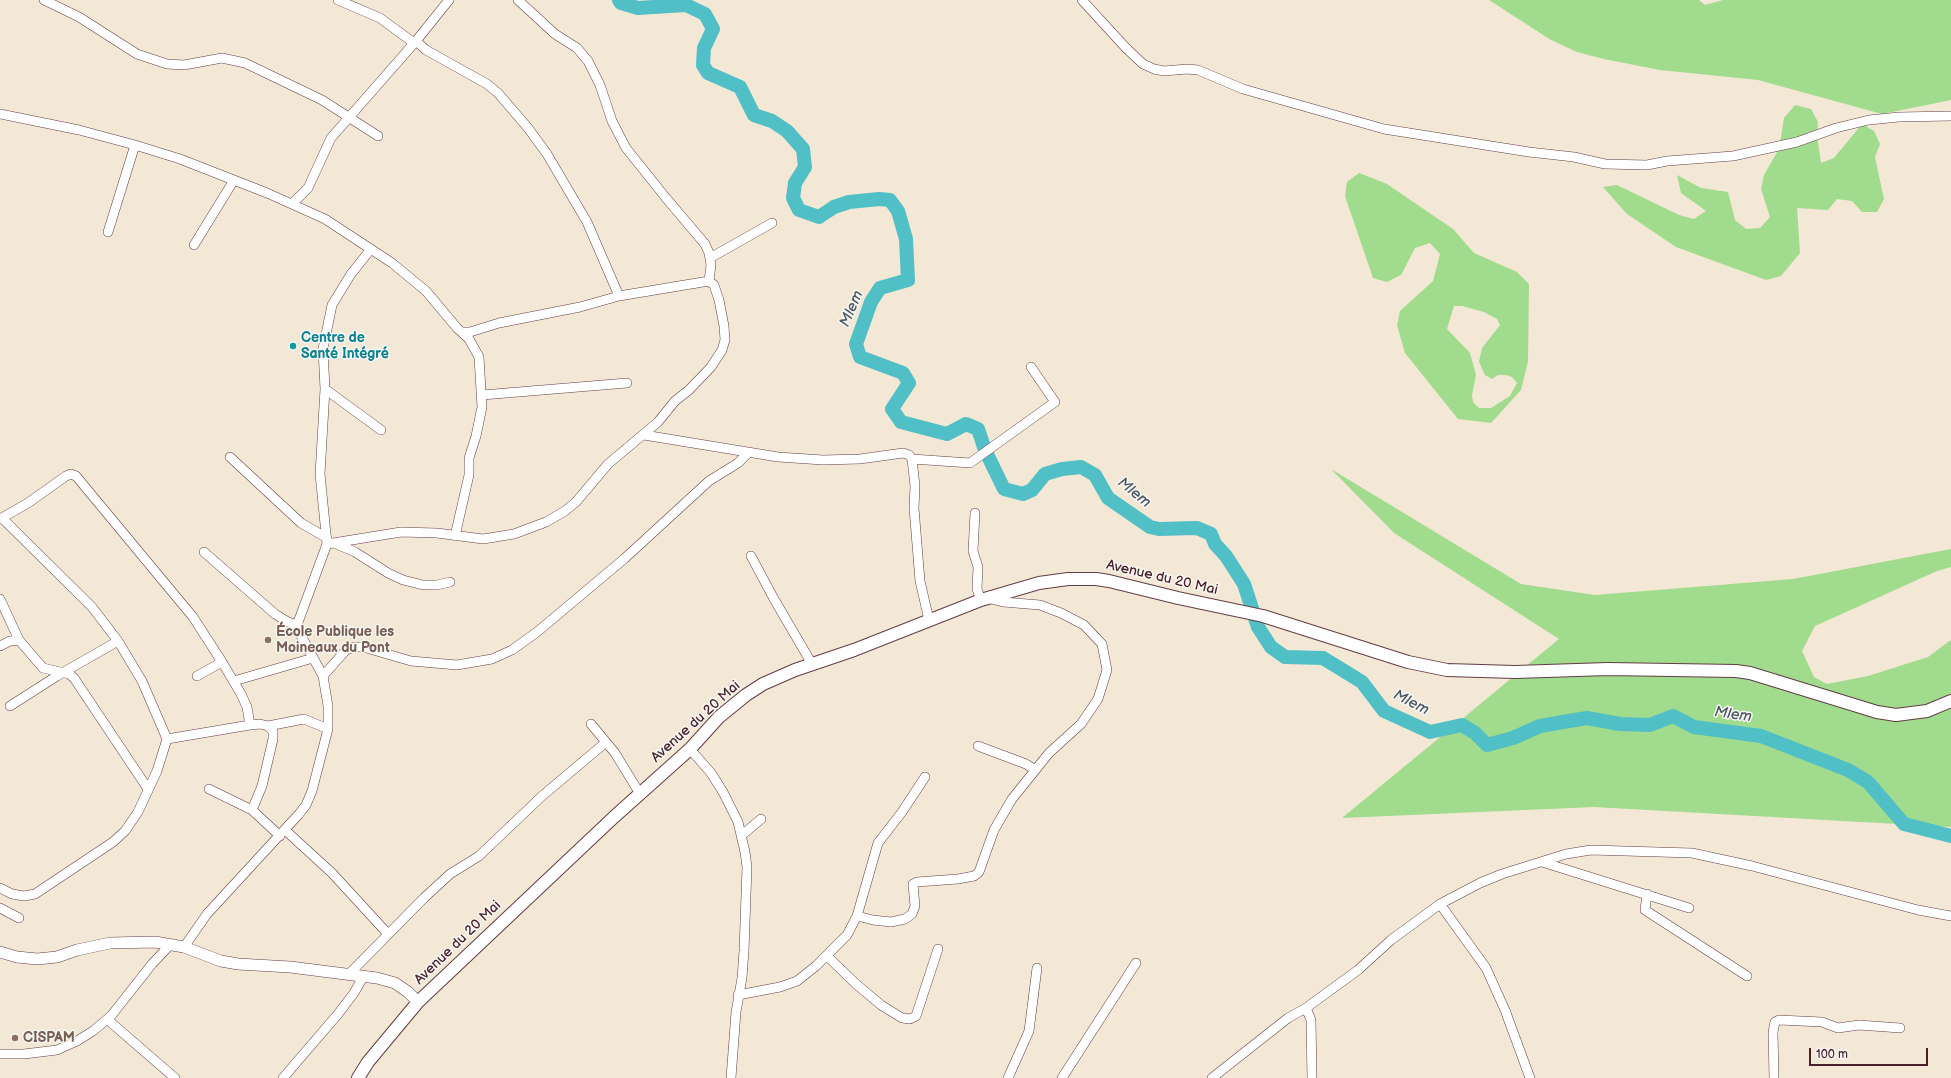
<!DOCTYPE html>
<html>
<head>
<meta charset="utf-8">
<style>
	body { margin:0 }
	#map { position:relative; width:1951px; height:1078px; overflow:hidden; background:#f3e8d5; font-family:"Balsamiq Sans",sans-serif }
	canvas { display:block }
	.scale { position:absolute; left:1809px; top:1048px; width:119px; height:18px; box-sizing:border-box; border:2px solid #4a1f2b; border-top:0; padding-left:5px; font-size:12px; line-height:14px; white-space:nowrap; color:#4a1f2b; -webkit-text-stroke:3px #f6f6f2; paint-order:stroke }
</style>
</head>
<body>
<div id="map">
<canvas width="1951" height="1078"></canvas>
<div class="scale">100 m</div>
</div>
<script>
const ctx = document.querySelector('canvas').getContext('2d');
ctx.lineJoin = 'round';
function fillPath(path, color) { ctx.fillStyle = color; ctx.fill(path, 'evenodd'); }
const poly = rows => new Path2D(rows.map(r => 'M' + r).join(''));
function strokePath(path, color, width, dash) { ctx.strokeStyle = color; ctx.lineWidth = width; ctx.lineCap = dash ? 'butt' : 'round'; ctx.setLineDash(dash || []); ctx.stroke(path); }
function drawText(font, color, halo, rows, align = 'center') {
  ctx.font = font + ' "Balsamiq Sans",sans-serif'; ctx.lineWidth = 3; ctx.setLineDash([]); ctx.textBaseline = 'middle'; ctx.strokeStyle = halo; ctx.fillStyle = color; for (const [text, x, y, turn = 0] of rows) {
    ctx.save(); ctx.translate(x, y); ctx.rotate((+turn || 0) * Math.PI / 180); ctx.textAlign = isNaN(turn) ? turn : align; if (halo) ctx.strokeText(text, 0, 0); ctx.fillText(text, 0, 0); ctx.restore();
  }
}
fillPath(poly([
	[1489,0,1699,0,1705,5,1723,0,1951,0,1951,100,1882,114,1758,80,1660,70,1604,59,1577,52,1551,40],
	[1795,105,1811,109,1818,122,1817,136,1821,163,1834,158,1862,124,1874,131,1880,144,1875,157,1884,199,1877,212,1862,212,1852,201,1837,199,1828,210,1797,208,1800,253,1781,276,1766,280,1676,247,1627,214,1603,187,1617,185,1679,215,1694,219,1706,211,1681,193,1677,175,1701,188,1728,192,1735,220,1746,229,1760,228,1770,217,1761,189,1764,175,1779,149,1784,118],
	[1359,173,1387,184,1453,229,1474,253,1517,272,1529,284,1528,361,1521,390,1491,423,1458,419,1405,353,1397,325,1400,311,1433,281,1440,254,1430,243,1415,248,1401,275,1387,282,1373,278,1345,196,1347,182],
	[1454,306,1462,306,1484,312,1497,319,1500,325,1482,348,1479,362,1485,375,1492,379,1498,375,1506,375,1512,377,1517,383,1510,396,1491,408,1479,408,1473,402,1472,395,1476,375,1470,353,1447,329],
	[1331,469,1521,584,1595,595,1793,579,1951,549,1951,567,1937,571,1815,626,1802,651,1814,677,1827,684,1868,676,1928,657,1951,640,1951,827,1594,807,1342,818,1559,639,1394,533]
]), '#a0db8e');
strokePath(poly([
	[619,0,621,3,638,8,686,5,705,14,713,29,704,48,703,65,708,73,740,87,754,115,772,121,787,131,803,149,805,167,795,183,793,198,799,210,819,217,834,207,849,202,879,199,890,200,898,211,906,239,908,280,880,288,871,302,856,344,860,357,903,373,909,383,892,409,901,422,947,434,966,424,978,429,985,450,1004,489,1023,494,1032,490,1045,474,1062,469,1081,467,1095,475,1108,498,1150,527,1159,529,1197,528,1211,534,1215,544,1226,556,1244,584,1258,627,1271,647,1285,657,1323,658,1362,682,1384,711,1430,732,1462,725,1475,733,1487,745,1513,738,1540,726,1563,722,1587,718,1620,724,1650,725,1673,716,1694,727,1761,736,1848,770,1868,782,1904,824,1951,836]
]), '#51bfc6', 14);
const minor = poly([
	[44,0,79,17,137,54,167,64,184,65,222,58,245,63,322,100,378,136],
	[338,0,380,18,414,43],
	[518,0,555,34,577,48,588,61,600,85,612,121,626,148,666,198,705,244,709,253,711,265,709,281],
	[1082,0,1126,48,1143,64,1154,69,1164,71,1187,69,1198,70,1243,89,1384,129,1529,152,1574,157,1605,164,1647,165,1667,161,1733,156,1797,142,1836,128,1869,120,1899,117,1951,116],
	[416,41,426,50,487,84,498,93,528,128,547,154,587,222,619,296],
	[0,114,79,130,135,145,180,159,267,193,325,219,392,263,426,291,457,328,469,339,479,357,482,407,476,436,469,458,469,475,455,536],
	[292,204,308,188,331,138,416,41,449,0],
	[108,232,135,145],
	[194,245,234,180],
	[710,258,772,223],
	[325,389,381,430],
	[482,395,627,383],
	[644,435,778,457,823,460,860,459,903,453,909,455,912,459,915,486,914,508,920,581,929,620],
	[230,457,301,523,327,538],
	[912,459,970,463,1055,402,1031,367],
	[975,513,973,551,978,567,977,589,981,600],
	[0,519,28,503,66,476,71,474,76,476,193,617,222,662],
	[334,543,355,552,388,573,403,580,423,585,437,585,450,582],
	[327,544,401,532,437,533,483,539,514,534,546,522,565,511,576,502,608,464,658,422,675,401,689,390,711,367,722,350,725,340,724,326,719,300,714,285,709,281,619,296,580,307,499,323,470,332,463,332],
	[204,552,275,614,288,622,297,625],
	[751,556,774,599,812,664],
	[0,599,19,640],
	[0,646,10,641,19,640,43,668,69,674,74,678,148,789],
	[197,676,222,662,241,694,247,707,250,725],
	[323,676,346,650,354,647,363,647,411,661,457,665,492,659,512,650,537,632,624,559,709,481,738,463,748,453],
	[234,681,313,658],
	[10,706,57,676,118,641],
	[591,724,615,753,640,794],
	[167,739,250,725,260,724,268,726,304,719,328,729],
	[978,746,1026,764,1034,769],
	[690,749,711,773,723,792,738,822,745,852,747,867,744,951,742,978,736,1012,731,1078],
	[209,789,252,810,280,836],
	[252,810,262,786,273,739,273,731,268,726],
	[285,830,332,873,388,934],
	[742,835,761,819],
	[1542,862,1689,908],
	[0,888,12,894,24,896,35,894,113,842,125,831,138,812,157,771,167,739,142,681,118,641,92,607,2,518],
	[1647,894,1645,910,1747,976],
	[1440,904,1486,968,1505,1010,1530,1078],
	[0,908,19,918],
	[857,916,873,920,891,922,905,919,912,914,915,906,913,884,917,882,958,879,974,876,979,872,994,830,1012,799,1049,753,1081,724,1098,699,1107,670,1102,644,1084,625,1061,613,1040,605,1003,602,987,598],
	[184,947,207,914,299,814,306,805,312,791,328,729,328,706,323,676,298,630,297,625,327,544,320,474,325,389,323,349,332,305,351,274,371,249],
	[827,956,856,984,881,1005,902,1018,910,1019,916,1016,938,949],
	[350,973,424,898,450,874,479,856,542,796,605,743],
	[738,995,780,987,797,981,816,966,847,935,857,916,878,843,902,812,925,777],
	[1306,1008,1311,1020,1312,1078],
	[108,1020,175,1078],
	[0,1054,24,1054,57,1050,77,1041,93,1031,111,1016,152,964,170,945],
	[283,1078,338,1014,354,993,363,977],
	[1008,1078,1029,1031,1037,968],
	[1062,1078,1136,963],
	[1212,1078,1288,1018,1306,1008,1358,970,1391,940,1440,904,1480,883,1502,874,1566,854,1591,850,1692,853,1752,866,1918,910,1951,916],
	[1774,1078,1773,1032,1775,1022,1779,1020,1822,1022,1838,1028,1859,1025,1900,1028]
]);
const tertiary = poly([
	[0,952,17,957,37,959,57,957,77,950,110,943,155,942,184,947,221,961,238,964,290,967,377,978,395,983,408,992,418,1002]
]);
const secondary = poly([
	[358,1078,368,1062,418,1002,614,817,690,749,719,717,746,695,763,684,795,670,854,650,981,600,1039,583,1068,579,1096,579,1109,581,1178,598,1263,616,1408,662,1447,670,1515,672,1608,669,1736,671,1750,673,1877,712,1896,715,1927,711,1951,701]
]);
strokePath(minor, '#633d44', 10);
strokePath(tertiary, '#633d44', 12);
strokePath(secondary, '#633d44', 14);
strokePath(minor, '#fff', 9);
strokePath(tertiary, '#fff', 11);
strokePath(secondary, '#fff', 12);
for (const [x, y, r, color] of [
	[293,346,4,"#0f9aa8"],
	[268,640,4,"#8d6e63"],
	[15,1038,4,"#8d6e63"]
]) { const dot = new Path2D(); dot.arc(x, y, r, 0, 2 * Math.PI); ctx.fillStyle = color; ctx.fill(dot); strokePath(dot, '#f6f6f2', 1.5); }
drawText('bold 14px', '#0d838f', '#f6f6f2', [
	["Centre de",301,338],
	["Santé Intégré",301,354]
], 'left');
drawText('14px', '#4a1f2b', '#f6f6f2', [
	["Avenue du 20 Mai",1162,578,13],
	["Avenue du 20 Mai",696,722,-42],
	["Avenue du 20 Mai",458,943,-44]
]);
drawText('bold 14px', '#785e54', '#f6f6f2', [
	["École Publique les",276,632],
	["Moineaux du Pont",276,648],
	["CISPAM",23,1038]
], 'left');
drawText('italic 15px', '#4c5761', '#f6f6f2', [
	["Mlem",852,309,-67],
	["Mlem",1134,493,39],
	["Mlem",1411,703,27],
	["Mlem",1733,715,8]
]);
</script>
</body>
</html>
